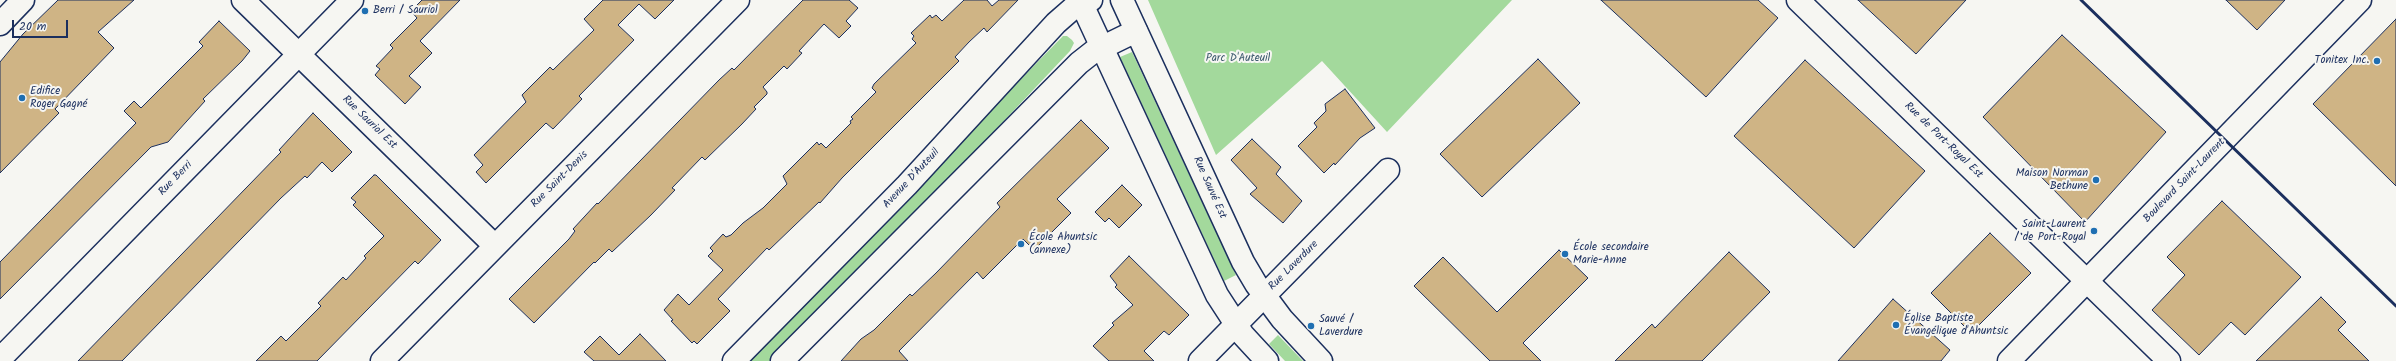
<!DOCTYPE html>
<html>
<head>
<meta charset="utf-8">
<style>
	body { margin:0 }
	#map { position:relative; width:2396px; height:361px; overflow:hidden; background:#f6f6f2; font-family:Kalam,sans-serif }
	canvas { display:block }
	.scale { position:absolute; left:12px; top:20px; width:56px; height:18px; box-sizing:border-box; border:2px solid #1b2f5e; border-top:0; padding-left:5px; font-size:12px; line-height:14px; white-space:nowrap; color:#1b2f5e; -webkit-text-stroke:3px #f6f6f2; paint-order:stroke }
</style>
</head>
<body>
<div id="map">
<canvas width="2396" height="361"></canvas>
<div class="scale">20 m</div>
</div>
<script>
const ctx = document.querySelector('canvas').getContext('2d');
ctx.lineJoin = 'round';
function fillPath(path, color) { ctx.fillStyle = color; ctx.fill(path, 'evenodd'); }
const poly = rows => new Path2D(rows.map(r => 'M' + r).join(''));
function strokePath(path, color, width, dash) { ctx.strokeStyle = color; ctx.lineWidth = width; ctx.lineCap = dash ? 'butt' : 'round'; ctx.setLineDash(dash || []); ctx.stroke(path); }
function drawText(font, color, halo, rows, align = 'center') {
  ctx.font = font + ' Kalam,sans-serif'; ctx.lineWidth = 4; ctx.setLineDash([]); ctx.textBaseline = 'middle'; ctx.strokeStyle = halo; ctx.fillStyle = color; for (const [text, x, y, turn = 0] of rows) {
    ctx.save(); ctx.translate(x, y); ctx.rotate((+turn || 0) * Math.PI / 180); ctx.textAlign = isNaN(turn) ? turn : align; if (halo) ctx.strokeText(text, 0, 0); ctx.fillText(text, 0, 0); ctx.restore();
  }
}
fillPath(poly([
	[1148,0,1512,0,1387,132,1322,61,1216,155],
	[1063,36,1067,36,1072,40,1074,43,1070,51,913,217,770,361,745,361],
	[1132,52,1236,275,1224,281,1120,57],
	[1278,335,1303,361,1285,361,1269,344]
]), '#a3d99c');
const building = poly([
	[58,0,134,0,98,32,114,48,55,109,59,113,0,173,0,62,23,34,58,0],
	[422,0,460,0,420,41,432,53,409,76,421,87,405,104,375,75,380,69,376,66,393,48,390,45,417,18,411,11,422,0],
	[603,0,674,0,655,19,639,4,618,25,634,40,579,96,582,99,553,129,546,123,486,183,476,172,483,165,474,155,526,102,522,95,550,67,553,70,594,30,584,19,603,0],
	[803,0,849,0,858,8,846,21,851,26,839,38,824,24,799,51,802,53,787,69,784,66,763,87,767,92,767,94,754,107,756,109,742,124,705,160,702,157,672,188,675,190,651,215,612,252,609,249,595,263,594,262,534,323,509,299,569,239,575,231,573,229,597,203,598,204,719,80,732,68,734,70,803,0],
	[964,0,987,0,992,6,999,0,1018,0,987,32,984,28,969,42,955,57,959,61,842,178,820,203,819,202,769,250,767,248,718,299,730,311,697,344,694,341,692,343,671,321,673,320,664,310,678,294,689,305,723,270,708,256,713,251,710,248,723,234,726,237,731,235,743,223,763,208,787,184,783,176,817,142,819,145,821,143,826,148,851,123,850,121,853,119,851,117,876,92,872,88,874,84,916,43,912,39,914,36,911,33,930,15,932,18,936,15,942,21,964,0],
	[1601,0,1758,0,1778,18,1706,97,1601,0],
	[1858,0,1966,0,1916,54,1858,0],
	[2226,0,2285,0,2257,30,2226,0],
	[2396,19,2396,186,2313,104,2396,19],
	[219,21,250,51,242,61,203,99,205,101,168,142,151,147,0,299,0,262,136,123,124,111,134,101,141,108,203,46,199,42,219,21],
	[2062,35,2166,132,2085,222,1983,117,2062,35],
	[1538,59,1580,103,1482,197,1440,154,1538,59],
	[1805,60,1925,171,1854,248,1734,136,1805,60],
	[1345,89,1375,128,1360,138,1335,165,1334,163,1324,173,1298,146,1317,127,1314,123,1326,111,1325,104,1345,89],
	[313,113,352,152,332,172,322,162,307,178,305,176,281,198,122,361,78,361,281,152,279,150,313,113],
	[1081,120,1109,148,1057,199,1071,213,1034,250,1023,239,983,279,977,272,899,351,908,361,841,361,861,339,874,330,910,294,912,296,936,273,1000,207,997,203,1081,120],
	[1252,139,1281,167,1276,174,1302,201,1283,223,1250,194,1257,188,1231,160,1252,139],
	[374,175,376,175,441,240,418,264,415,261,317,361,256,361,281,336,286,341,321,306,318,303,343,277,346,280,366,258,364,256,384,236,353,205,356,202,351,198,374,175],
	[1122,185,1142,205,1119,228,1109,218,1105,222,1095,212,1122,185],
	[2222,201,2301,277,2245,335,2231,322,2199,355,2152,310,2185,275,2167,257,2222,201],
	[1990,233,2031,273,1971,333,1931,293,1990,233],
	[1559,250,1588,278,1523,343,1541,361,1490,361,1414,286,1443,257,1497,312,1559,250],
	[1729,252,1770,292,1702,361,1615,361,1652,324,1655,328,1729,252],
	[1129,256,1189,315,1169,335,1164,331,1144,351,1154,361,1109,361,1093,346,1114,325,1112,323,1133,305,1115,287,1117,285,1110,276,1129,256],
	[2321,297,2346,322,2338,330,2369,361,2256,361,2321,297],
	[1893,299,1950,350,1941,361,1838,361,1893,299],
	[640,334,666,361,594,361,584,352,600,336,619,355,640,334]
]);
fillPath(building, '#cfb485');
strokePath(building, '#1b2f5e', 1);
const minor = poly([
	[243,0,495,246],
	[1798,0,2169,361],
	[382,361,738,0],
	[734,361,907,185,1056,23,1072,9,1091,0],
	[782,361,1079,63,1093,52,1136,31],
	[1200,361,1388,170]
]);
const secondary = poly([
	[1080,0,1217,295,1243,335,1267,361],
	[1122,0,1243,262,1256,284,1282,319,1321,361],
	[0,24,23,0],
	[0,359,352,0],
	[2009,361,2360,0]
]);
strokePath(minor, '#1b2f5e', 25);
strokePath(secondary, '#1b2f5e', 25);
strokePath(minor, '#f6f6f2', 22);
strokePath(secondary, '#f6f6f2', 22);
strokePath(poly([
	[2081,0,2396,306]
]), '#1b2f5e', 3);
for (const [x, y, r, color] of [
	[365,11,4,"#1f6fb2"],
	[2377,61,4,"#1f6fb2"],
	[22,98,4,"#1f6fb2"],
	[2096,180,4,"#1f6fb2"],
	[2094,231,4,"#1f6fb2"],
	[1021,244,4,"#1f6fb2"],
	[1565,254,4,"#1f6fb2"],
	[1896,325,4,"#1f6fb2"],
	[1311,326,4,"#1f6fb2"]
]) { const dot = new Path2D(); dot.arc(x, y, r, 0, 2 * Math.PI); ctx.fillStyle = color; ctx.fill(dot); strokePath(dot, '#f6f6f2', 1.5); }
drawText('11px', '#1b2f5e', '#f6f6f2', [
	["Berri / Sauriol",373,11],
	["Tonitex Inc.",2369,61,"right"],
	["Edifice",30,92],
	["Roger Gagné",30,105],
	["Maison Norman",2088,174,"right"],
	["Bethune",2088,187,"right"],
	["Saint-Laurent",2086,225,"right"],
	["/ de Port-Royal",2086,238,"right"],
	["École Ahuntsic",1029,238],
	["(annexe)",1029,251],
	["École secondaire",1573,248],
	["Marie-Anne",1573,261],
	["Église Baptiste",1904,319],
	["Évangélique d'Ahuntsic",1904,332],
	["Sauvé /",1319,320],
	["Laverdure",1319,333]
], 'left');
drawText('11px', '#3d5a6e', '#f6f6f2', [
	["Parc D'Auteuil",1238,59]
]);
drawText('11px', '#1b2f5e', '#f6f6f2', [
	["Rue Sauriol Est",369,123,44],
	["Rue de Port-Royal Est",1943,141,44],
	["Rue Berri",176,179,-46],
	["Avenue D'Auteuil",912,179,-47],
	["Rue Saint-Denis",560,180,-45],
	["Boulevard Saint-Laurent",2185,181,-46],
	["Rue Sauvé Est",1209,188,66],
	["Rue Laverdure",1294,266,-45]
]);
</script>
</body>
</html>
